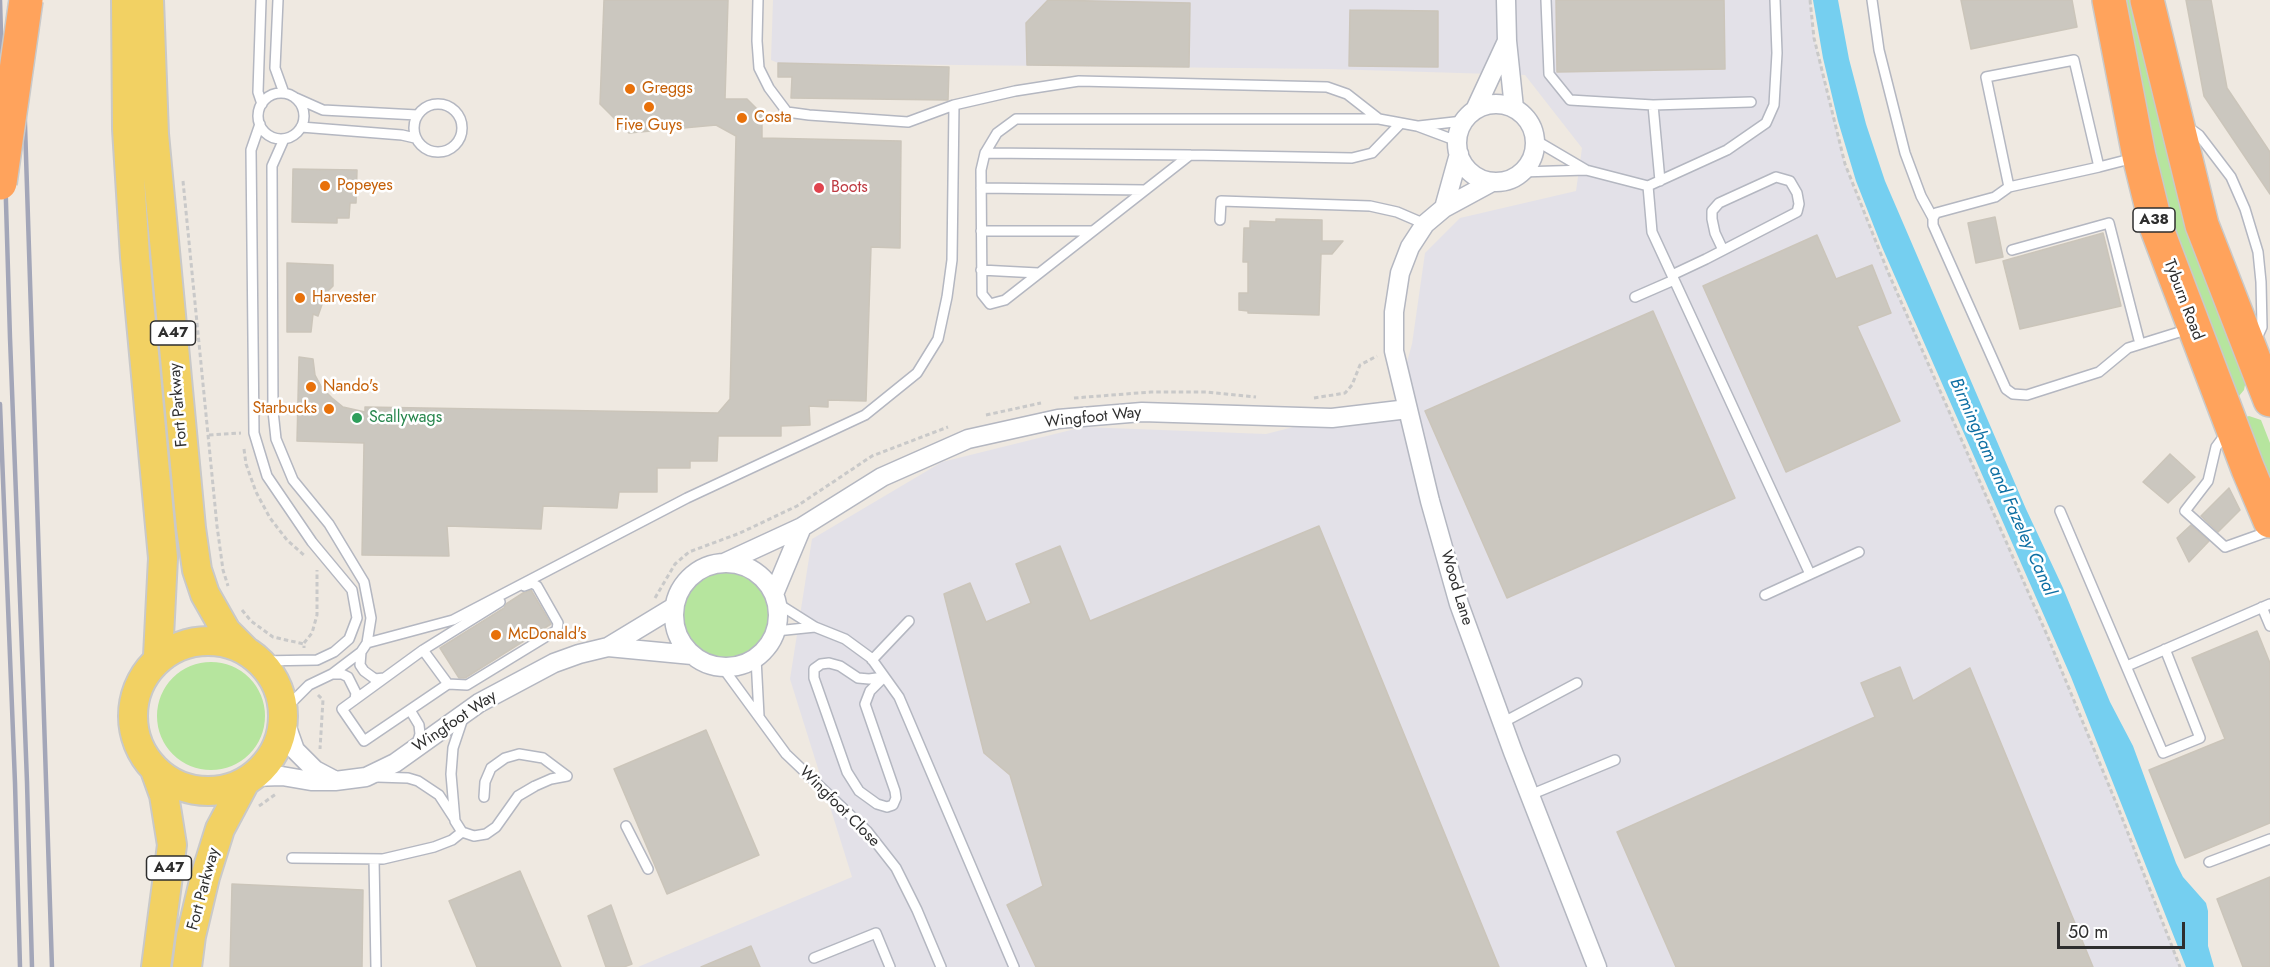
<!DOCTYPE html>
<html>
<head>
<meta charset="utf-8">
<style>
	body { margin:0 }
	#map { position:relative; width:2270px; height:967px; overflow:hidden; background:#efe9e1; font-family:Jost,sans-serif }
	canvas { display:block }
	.scale { position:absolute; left:2057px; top:922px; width:128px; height:27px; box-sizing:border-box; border:3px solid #2e2e2e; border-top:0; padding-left:8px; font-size:18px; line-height:21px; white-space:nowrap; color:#2e2e2e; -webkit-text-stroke:4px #fff; paint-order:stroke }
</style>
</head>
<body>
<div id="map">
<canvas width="2270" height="967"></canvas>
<div class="scale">50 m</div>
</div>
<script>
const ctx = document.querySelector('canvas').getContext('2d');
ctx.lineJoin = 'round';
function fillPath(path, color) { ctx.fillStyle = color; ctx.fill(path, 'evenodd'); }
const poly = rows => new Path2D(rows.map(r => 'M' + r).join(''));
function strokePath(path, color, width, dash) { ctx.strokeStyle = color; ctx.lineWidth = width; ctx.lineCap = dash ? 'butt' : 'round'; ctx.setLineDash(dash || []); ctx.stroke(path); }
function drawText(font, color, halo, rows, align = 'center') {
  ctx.font = font + ' Jost,sans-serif'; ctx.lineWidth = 5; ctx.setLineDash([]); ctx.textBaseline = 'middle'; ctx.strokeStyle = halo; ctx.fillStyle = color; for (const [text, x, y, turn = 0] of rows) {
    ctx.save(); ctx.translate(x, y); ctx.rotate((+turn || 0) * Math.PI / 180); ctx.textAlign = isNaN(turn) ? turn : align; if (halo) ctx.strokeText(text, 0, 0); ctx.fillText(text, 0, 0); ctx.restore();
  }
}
fillPath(poly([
	[773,0,1810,0,1814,38,1845,164,1888,272,2047,635,2119,810,2180,967,638,967,852,877,790,679,812,539,942,462,1083,427,1266,434,1396,401,1412,344,1425,253,1460,218,1576,191,1582,148,1525,75,1329,69,778,63,771,60]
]), '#e3e1e8');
fillPath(poly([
	[2122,0,2140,0,2246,380,2244,390,2239,396,2231,396,2170,236],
	[2249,416,2261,420,2270,443,2270,497,2243,418],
	'681 616a45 45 0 1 1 90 0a45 45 0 1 1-90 0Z',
	'157 716a54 54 0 1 1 108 0a54 54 0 1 1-108 0Z'
]), '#b6e59e');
fillPath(poly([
	[1813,0,1838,0,1849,59,1866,124,1885,181,2026,509,2063,588,2110,702,2133,746,2176,863,2183,877,2206,903,2208,911,2208,946,2214,967,2186,967,2071,677,1882,247,1856,181,1838,121,1823,58]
]), '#75cff0');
const building = poly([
	[604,0,728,0,725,99,747,99,762,114,762,138,901,141,900,248,871,247,866,401,828,400,828,407,809,406,810,425,781,426,781,436,718,436,717,461,690,461,690,468,657,468,657,492,619,492,617,508,543,506,541,529,447,526,449,556,362,555,364,443,297,441,299,357,313,359,315,375,322,388,332,398,343,407,365,412,365,407,718,413,730,399,736,136,716,125,629,133,600,104,604,0],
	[1048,0,1190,3,1189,67,1027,65,1026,23,1048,0],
	[1556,0,1724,0,1725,69,1557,72,1556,0],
	[1961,0,2072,0,2077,27,1971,49,1961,0],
	[2186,0,2211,0,2227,88,2270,152,2270,194,2204,96,2186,0],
	[1350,10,1438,11,1438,67,1349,66,1350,10],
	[778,63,949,67,948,100,791,98,792,77,778,77,778,63],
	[293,169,357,170,356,203,350,203,349,218,337,218,337,223,292,222,293,169],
	[1995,217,2003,257,1976,263,1968,223,1995,217],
	[1276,219,1322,220,1322,241,1343,241,1332,254,1321,254,1319,315,1248,313,1248,311,1239,310,1239,293,1248,293,1248,262,1243,262,1244,228,1250,228,1250,221,1276,222,1276,219],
	[2103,233,2121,306,2020,329,2003,261,2103,233],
	[1817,235,1836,279,1872,265,1891,313,1857,326,1900,421,1786,472,1703,286,1817,235],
	[287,263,333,265,333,286,326,293,318,316,313,314,311,332,287,332,287,263],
	[1653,311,1735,498,1507,598,1425,411,1653,311],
	[2170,454,2195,477,2168,503,2143,482,2170,454],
	[2229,488,2240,510,2218,532,2201,516,2229,488],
	[2191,525,2209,541,2189,562,2177,538,2191,525],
	[1319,526,1499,967,1036,967,1007,905,1043,886,1010,775,984,753,944,594,970,583,986,622,1031,603,1016,564,1060,546,1090,621,1319,526],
	[531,590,551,624,465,678,459,678,440,648,504,608,506,604,523,593,531,590],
	[2257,631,2270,663,2270,823,2185,858,2149,770,2225,739,2192,658,2257,631],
	[1900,667,1913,701,1970,668,2093,967,1676,967,1617,832,1875,717,1861,683,1900,667],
	[706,730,759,855,667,894,614,769,706,730],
	[520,871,561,967,477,967,449,901,520,871],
	[2270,877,2270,967,2243,967,2217,899,2270,877],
	[232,884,363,890,362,967,230,967,232,884],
	[611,905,632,964,624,967,606,967,588,916,611,905],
	[751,946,760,967,701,967,751,946]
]);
fillPath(building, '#cbc7bf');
strokePath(building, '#cbc5ba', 1.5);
const lane = poly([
	[261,0,258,92,262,104],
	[278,0,275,68,284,93],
	[758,0,757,41,759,68,769,88,787,112,809,115,908,122,954,105,1015,91,1079,81,1327,87,1347,94,1379,119,1417,126,1457,141],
	[1546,0,1549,74,1570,100,1653,105],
	[1872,0,1879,50,1905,153,1921,196,1933,218],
	'258 116a23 23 0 1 1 46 0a23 23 0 1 1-46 0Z',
	[296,98,323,110,417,115],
	'414 128a24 24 0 1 1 48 0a24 24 0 1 1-48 0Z',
	[1419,126,1463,121],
	[301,127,402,135,415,138],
	[2188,127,2199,135,2231,177,2245,209,2258,252,2261,282,2262,327,2256,340],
	[1535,140,1586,170,1648,186,1652,232,1810,574],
	[985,153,997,133,1016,119,1379,119],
	[1190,155,1005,300,990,304,982,294,981,170,985,153,1190,155,1352,158,1372,153,1400,124],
	[2099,167,2074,60,1986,77,2009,187,2099,167,2134,158],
	[1521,172,1586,170],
	[1660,181,1653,105,1751,102],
	[1648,186,1727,150,1766,123,1774,105,1777,53,1775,0],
	[2009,187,1995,197,1936,213,1933,218,1933,225,2006,389,2013,394,2027,395,2099,372,2128,348,2189,329],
	[981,188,1144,190],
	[1220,220,1221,201,1370,206,1397,212,1425,224],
	[981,231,1091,231],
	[2012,250,2109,223,2140,344],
	[981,270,1038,273],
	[1672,275,1706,259,1797,212,1799,204,1797,193,1790,181,1776,177,1719,203,1712,211,1712,219,1715,233,1723,250],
	[1635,297,1674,280],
	[2227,432,2216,447,2208,481,2185,511,2225,547,2270,531],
	[2060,511,2163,753,2200,738,2165,649],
	[1765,595,1859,552],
	[777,603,815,627,845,639,871,658,899,697,1014,967],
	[2262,607,2270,626],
	[776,631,815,627],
	[367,643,453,620,687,498,865,415,917,373,938,339,947,297,952,260,954,105],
	[423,650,448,684,364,741,342,709,423,650,500,602],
	[361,652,360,665,364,671,375,679,384,678],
	[756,658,759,716],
	[872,660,909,621],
	[260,661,317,660,334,652,349,639,357,618,352,590,312,542,267,476,254,433,251,150,260,124],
	[829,663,840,666,858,678,869,679,884,677,870,691,865,704,895,791,896,798,893,805,887,807,877,804,859,791,847,772,814,678,814,669,821,664,829,663],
	[2127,666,2270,604],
	[723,668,786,754,867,831,896,868,917,910,941,967],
	[332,674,342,674,348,677,356,693,355,699],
	[448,684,467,685,557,630,558,623,537,586,532,583,524,586],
	[410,710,419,725,420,734,417,744],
	[283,711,309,685,332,674,361,652,367,643,371,618,364,582,329,524,293,480,276,439,273,411,272,166,284,139],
	[463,718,453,748,451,774,455,821,462,832,474,836,486,834,496,827,518,796,535,786,551,779,567,776],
	[1502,723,1577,683],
	[377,777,408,778,418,781,439,795,454,818],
	[1530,795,1615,760],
	[484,797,485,782,491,768,505,758,519,754,543,758,567,776],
	[626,826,648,869],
	[292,858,383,859,434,847,452,840,462,832],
	[374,859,376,967],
	[2209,862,2270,839],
	[814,958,876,933,890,967]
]);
const street = poly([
	[1506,0,1507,41,1514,108],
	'1457 143a39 39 0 1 1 78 0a39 39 0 1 1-78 0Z',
	[1475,110,1507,41],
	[1492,182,1444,208,1425,224,1410,247,1400,273,1394,312,1394,351,1430,501,1459,604,1513,752,1597,967],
	[1444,208,1459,154],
	'674 615a52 52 0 1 1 104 0a52 52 0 1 1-104 0Z',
	[724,563,802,527,882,477,968,439,1058,419,1142,412,1332,418,1408,409],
	[774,594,802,527],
	[608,647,674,607],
	[284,719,295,750,315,770,334,780],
	[252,777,282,776,311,781,335,781,366,777,395,763,479,703,554,663,579,654,608,647,692,655]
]);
const primary = poly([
	[126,0,127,129,135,257,163,558,158,656],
	[149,0,154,134,191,528,197,570,205,594,226,631,246,651],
	'133 716a75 75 0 1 1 150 0a75 75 0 1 1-150 0Z',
	[155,770,164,795,172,845,156,967],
	[187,967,191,936,205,877,220,829,245,782]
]);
const highway = poly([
	[2109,0,2139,156,2157,229,2248,469,2270,521],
	[2147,0,2202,225,2270,400]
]);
strokePath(lane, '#b4b7c1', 12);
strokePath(street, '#b4b7c1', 21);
strokePath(primary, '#c9c9c9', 32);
strokePath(highway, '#c9c9c9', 36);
strokePath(poly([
	[1810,0,1814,38,1845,164,1888,272,2047,635,2119,810,2180,967],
	[183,181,217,526,223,570,228,586],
	[1074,398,1151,392,1207,392,1256,397],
	[1314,398,1345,393,1352,385,1360,365,1377,356],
	[986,415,1041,403],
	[209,435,241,433],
	[244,449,246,464,256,492,270,518,287,540,305,556],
	[655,598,675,564,689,552,740,533,797,506,872,456,948,427],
	[242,610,251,621,273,637,304,644,304,648],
	[304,643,312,633,317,615,317,570],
	[318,695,323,700,320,749],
	[259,806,276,794]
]), '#c9c9c9', 3, [4.5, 3]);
strokePath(lane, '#fff', 9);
strokePath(street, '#fff', 18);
strokePath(primary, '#f2d163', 28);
strokePath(highway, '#ffa35c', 33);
strokePath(poly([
	[0,0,10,338,27,782,32,967],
	[21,0,52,967],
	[0,404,15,783,20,967]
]), '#a3a6b8', 4.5);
const highwayBridge = poly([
	[0,183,26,0]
]);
strokePath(highwayBridge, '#c9c9c9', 36, []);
strokePath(highwayBridge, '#ffa35c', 33);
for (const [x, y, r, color] of [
	[630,89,6,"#e8710a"],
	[649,107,6,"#e8710a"],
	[742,118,6,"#e8710a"],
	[325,186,6,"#e8710a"],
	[819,188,6,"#e0444e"],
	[300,298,6,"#e8710a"],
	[311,387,6,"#e8710a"],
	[329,409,6,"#e8710a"],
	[357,418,6,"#2e9e5b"],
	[496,635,6,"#e8710a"]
]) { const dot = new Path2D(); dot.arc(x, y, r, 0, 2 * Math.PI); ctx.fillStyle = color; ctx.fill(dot); strokePath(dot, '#fff', 2); }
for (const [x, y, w] of [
	[2154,220,42],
	[173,333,45],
	[169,868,45]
]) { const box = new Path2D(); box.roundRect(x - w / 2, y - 12, w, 24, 4.5); ctx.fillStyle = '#fff'; ctx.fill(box); strokePath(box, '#2e2e2e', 1.5); }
drawText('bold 15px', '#2e2e2e', null, [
	["A38",2154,220],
	["A47",173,333],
	["A47",169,868]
]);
drawText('16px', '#c56008', '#fff', [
	["Greggs",642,89],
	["Costa",754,118],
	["Five Guys",649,126,"center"],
	["Popeyes",337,186],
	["Harvester",312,298],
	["Nando's",323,387],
	["Starbucks",317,409,"right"],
	["McDonald's",508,635]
], 'left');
drawText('16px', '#be3a42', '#fff', [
	["Boots",831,188]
], 'left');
drawText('16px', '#2e2e2e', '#fff', [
	["Tyburn Road",2183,300,69],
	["Fort Parkway",179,405,-95],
	["Wingfoot Way",1093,418,-6],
	["Wood Lane",1456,588,73],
	["Wingfoot Way",455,722,-34],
	["Wingfoot Close",839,807,45],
	["Fort Parkway",204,889,-75]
]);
drawText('16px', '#27864d', '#fff', [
	["Scallywags",369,418]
], 'left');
drawText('italic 18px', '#0d6fa3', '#fff', [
	["Birmingham and Fazeley Canal",2002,487,66]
]);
</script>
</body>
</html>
